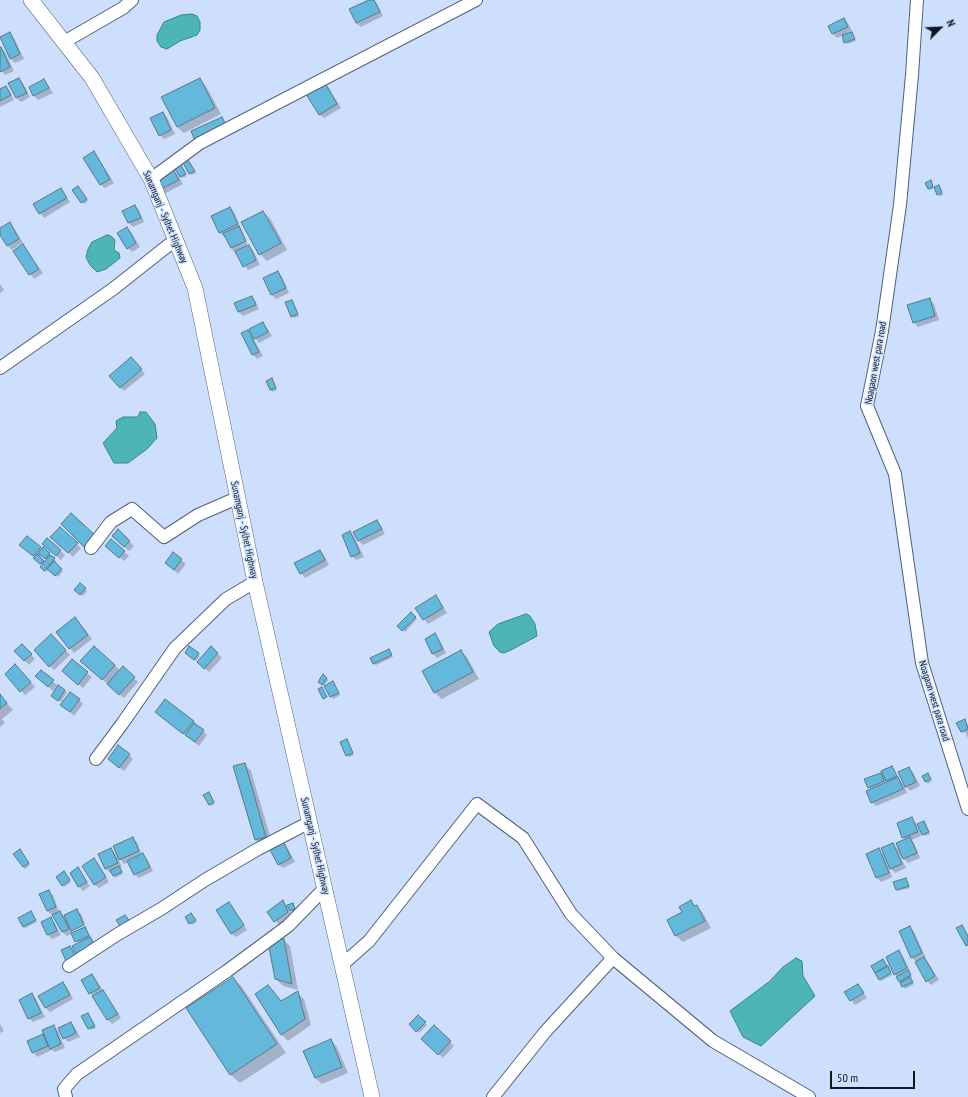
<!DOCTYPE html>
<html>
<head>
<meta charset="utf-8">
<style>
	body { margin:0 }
	#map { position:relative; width:968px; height:1097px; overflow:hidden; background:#cddffc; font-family:"PT Sans Narrow",sans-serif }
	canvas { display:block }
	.north { position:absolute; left:920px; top:8px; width:40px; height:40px; -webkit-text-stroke:3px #cddffc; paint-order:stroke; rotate:66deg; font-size:11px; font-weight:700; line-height:16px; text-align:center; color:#0f161f }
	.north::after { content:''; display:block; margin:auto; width:14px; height:18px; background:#0f161f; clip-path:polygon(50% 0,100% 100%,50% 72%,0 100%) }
	.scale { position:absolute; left:830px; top:1071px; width:85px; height:18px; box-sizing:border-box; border:2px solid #0f161f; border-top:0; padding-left:5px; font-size:12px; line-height:14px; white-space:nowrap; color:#0f161f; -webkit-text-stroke:3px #cddffc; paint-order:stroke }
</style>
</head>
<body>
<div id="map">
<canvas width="968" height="1097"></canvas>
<div class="north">N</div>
<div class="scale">50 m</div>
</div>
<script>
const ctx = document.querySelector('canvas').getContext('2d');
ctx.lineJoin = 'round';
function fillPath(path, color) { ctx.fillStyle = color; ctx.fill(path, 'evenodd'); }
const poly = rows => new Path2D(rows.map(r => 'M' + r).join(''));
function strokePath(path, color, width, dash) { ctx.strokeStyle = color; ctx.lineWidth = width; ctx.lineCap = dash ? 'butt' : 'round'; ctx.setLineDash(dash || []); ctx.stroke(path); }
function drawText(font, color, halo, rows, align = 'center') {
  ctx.font = font + ' "PT Sans Narrow",sans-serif'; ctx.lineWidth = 3; ctx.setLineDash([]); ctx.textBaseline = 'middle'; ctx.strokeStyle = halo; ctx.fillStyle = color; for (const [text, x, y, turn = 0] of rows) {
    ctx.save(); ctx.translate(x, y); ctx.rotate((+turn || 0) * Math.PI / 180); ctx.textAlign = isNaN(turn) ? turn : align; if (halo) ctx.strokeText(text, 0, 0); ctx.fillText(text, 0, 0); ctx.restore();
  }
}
const water = poly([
	[192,14,197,16,200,22,200,30,197,35,180,41,167,49,161,47,157,41,157,35,164,22,181,15,192,14],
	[107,235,111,236,115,240,114,250,119,253,120,258,106,269,97,272,90,265,86,257,88,249,92,242,107,235],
	[140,412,146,412,155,424,157,438,147,449,128,463,114,463,103,443,117,428,116,421,123,417,138,417,140,412],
	[526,614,530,616,535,624,537,636,511,650,504,653,500,652,494,646,489,632,498,624,526,614],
	[796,958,802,961,803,976,815,996,761,1046,743,1037,730,1011,770,981,783,967,796,958]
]);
fillPath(water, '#4db5b6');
strokePath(water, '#3a8589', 1);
fillPath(poly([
	[371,0,374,0,377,3,383,16,361,27,356,23],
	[844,19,848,23,852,31,847,33,847,35,852,33,856,41,847,44,843,35,837,38,833,34,829,26],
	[10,34,14,38,24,59,15,63,11,59],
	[1,48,5,52,14,71,5,75,0,69],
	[19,79,23,83,30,97,21,102,17,98,10,84],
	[200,79,206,86,221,114,184,133,177,127],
	[44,80,48,85,53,93,38,100,34,96,30,88],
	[325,84,329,88,341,108,324,118,319,114],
	[6,87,10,92,14,100,0,107,0,90],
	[162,113,167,117,175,134,164,139,160,135],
	[94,153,98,157,114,183,105,188,100,184],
	[188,161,196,173,191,175,190,174],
	[181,166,187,176,182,178,180,176],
	[173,170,177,174,183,184,164,194,160,190],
	[930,181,934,188,939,186,941,188,943,195,940,196,935,188,930,190,928,189],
	[61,189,70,202,44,218,34,205],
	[80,189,88,201,84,204,82,202],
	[135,206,139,210,144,222,133,227,129,223],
	[230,208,234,212,248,246,253,250,260,265,248,270,231,248,226,236,224,237,220,233,212,217],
	[263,212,270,218,287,250,267,261,260,254,243,223],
	[9,224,14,228,23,243,12,250,7,245,0,233,0,229],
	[127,228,131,232,140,247,132,252,128,248],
	[22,245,43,273,34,279,14,251],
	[278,273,282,277,289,293,276,299,272,295,265,279],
	[0,284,4,290,0,293],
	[252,297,256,302,259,309,243,316,238,311],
	[929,299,934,304,939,320,918,327,914,322],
	[292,301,299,316,294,318,292,316],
	[263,323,267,328,272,336,259,343,255,338],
	[248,331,252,336,263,356,257,359,253,355,242,334],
	[135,362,145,374,124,391,120,387],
	[272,379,277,390,272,392,271,390],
	[377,522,381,526,385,534,363,545,359,541],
	[60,528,81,548,73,557,52,537],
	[118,531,134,546,129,551,117,540],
	[350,532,354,536,364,557,356,560,352,556],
	[47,539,65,555,61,560,47,548],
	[111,541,129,556,124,561,111,550],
	[40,548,51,556,56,561,54,563,63,571,58,577,49,569,46,572,41,567,42,565,35,557,25,549],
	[42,555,47,560,44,563,39,558],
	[320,551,324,555,329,565,305,578,301,573],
	[174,554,186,564,178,574,166,563],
	[80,584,87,591,83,596,77,592],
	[436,596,440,601,447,613,428,624,416,608],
	[411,613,417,619,405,632,399,626],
	[79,622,92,639,74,653,57,632],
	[435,635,439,639,446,653,437,658,433,654],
	[56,640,70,655,54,670,35,650],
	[22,645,35,659,29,665,15,651],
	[211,647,222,658,209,672,198,662],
	[461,651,467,657,479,679,442,699,435,693,423,671],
	[390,652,393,657,376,665,374,664,371,658],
	[188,654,198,654,200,656,196,661],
	[72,661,92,677,83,688,68,675],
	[115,665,120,671,123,668,138,682,124,698,88,667],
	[20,670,35,687,25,695,6,674],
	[41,671,57,685,53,691,41,680],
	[327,678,328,680,324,686,321,684],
	[334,684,340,695,333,699,325,686],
	[59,686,67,692,61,702,54,697],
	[0,695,13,710,2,719,5,723,0,727],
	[79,700,83,704,74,716,62,705],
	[157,712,193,721,207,735,199,746,163,718],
	[964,720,968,725,968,738,965,732,963,733,962,731],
	[347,740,354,755,349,757,347,755],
	[129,755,133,759,124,771,113,763],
	[244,764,251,771,272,843,262,846,256,840],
	[908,768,913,772,920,786,910,791,903,783,907,793,876,806,872,802,871,790,866,780,880,774,886,779,886,782,897,776,904,785],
	[929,776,932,781,928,784,923,777],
	[210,795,215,804,211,806,209,804],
	[912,819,916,823,921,836,911,840,914,843,920,858,908,863,900,856,906,868,895,873,891,869,886,858,885,858,892,877,881,882,877,878,879,850,886,857,893,844,901,852,906,840,903,837],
	[918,824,925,824,930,834,925,836],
	[132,838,137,842,142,855,147,859,153,871,139,878,135,874,129,862,124,864,120,859],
	[282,840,286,845,295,862,283,868,278,864],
	[111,849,115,853,122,867,120,868,123,874,115,878,112,872,110,873,106,869,99,854],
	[20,850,30,865,25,869,23,867],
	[94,860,98,864,109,882,99,888,94,884],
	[78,869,90,886,83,891,79,886,71,873],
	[66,874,71,882,64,887,63,885],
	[906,879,910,888,898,891,897,890],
	[48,891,53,895,59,912,64,916,76,910,81,914,85,924,72,930,72,932,86,926,87,930,99,951,79,944,72,933,67,936,62,932,53,914,52,915,47,911],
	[283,901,287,906,293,904,297,911,293,913,288,908,292,917,279,925,268,912],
	[691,902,703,913,711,928,683,942,676,936,668,921,683,913],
	[229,903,233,907,247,930,236,937,231,933],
	[31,912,37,922,25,928,24,926],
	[193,916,197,922,192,925,186,917],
	[51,919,55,923,61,935,52,939,48,935,42,922],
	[910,927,914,932,926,958,924,958,928,962,939,980,931,985,927,981,917,962,912,958,900,932],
	[284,940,290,946,298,990,283,986,276,979],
	[898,952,903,956,911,973,909,973,912,977,910,978,914,984,905,989,895,974],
	[883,960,892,975,881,981,872,966],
	[92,975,96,980,121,1018,112,1024,108,1020,94,997,90,993],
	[233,978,242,987,286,1053,240,1083,231,1075,187,1008],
	[63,983,67,987,73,999,50,1012,46,1008,39,996],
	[858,985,867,998,855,1005,846,992],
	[268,986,281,1001,297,993,304,999,311,1025,288,1041,281,1034],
	[32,995,36,999,45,1017,33,1022,29,1018],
	[89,1016,96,1028,91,1030,89,1028],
	[418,1017,427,1025,419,1033,411,1024],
	[71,1023,75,1028,80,1037,68,1042,64,1038],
	[0,1024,4,1031,0,1033],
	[54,1027,58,1031,65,1048,55,1052,52,1050,37,1057,33,1052,42,1036,48,1041],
	[434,1027,454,1046,443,1058,423,1039],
	[331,1040,337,1047,348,1073,322,1084,315,1078]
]), '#0003');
const building = poly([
	[369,0,374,0,380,12,356,23,349,9,369,0],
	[844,18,848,27,832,34,828,26,844,18],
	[10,32,20,54,10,59,0,37,10,32],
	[852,32,855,39,844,43,842,35,852,32],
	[1,47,10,67,0,72,0,48,1,47],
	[19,78,27,93,16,98,8,83,19,78],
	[200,78,215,108,177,127,161,97,200,78],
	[44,79,49,88,33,96,29,87,44,79],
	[325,83,337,104,319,115,306,94,325,83],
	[6,86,11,95,0,101,0,89,6,86],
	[163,112,171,130,159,136,150,118,163,112],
	[222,117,227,127,195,141,191,131,222,117],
	[94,151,110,179,100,185,83,158,94,151],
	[188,160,195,171,189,174,183,163,188,160],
	[181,165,186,174,180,177,175,169,181,165],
	[173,169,179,180,159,190,153,179,173,169],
	[931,180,933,187,928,189,925,183,931,180],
	[939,185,942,193,937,195,934,187,939,185],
	[78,186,87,199,81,203,72,190,78,186],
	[61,188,67,198,39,214,33,204,61,188],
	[135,205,141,218,128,223,122,211,135,205],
	[230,207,238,224,219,233,211,216,230,207],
	[263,211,281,243,259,255,241,222,263,211],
	[10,222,19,239,7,246,0,235,0,228,10,222],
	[239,226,246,241,231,248,223,233,239,226],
	[127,227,136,243,127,249,117,233,127,227],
	[23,244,39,269,29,275,13,251,23,244],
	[249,245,256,260,243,267,235,251,249,245],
	[278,271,286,288,271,295,263,278,278,271],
	[252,296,256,305,238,312,234,303,252,296],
	[930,298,935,316,913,323,907,305,930,298],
	[292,300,298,314,291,317,285,302,292,300],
	[263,322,268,332,254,339,249,329,263,322],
	[248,330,259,352,252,355,241,333,248,330],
	[131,357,142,369,120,388,109,376,131,357],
	[272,378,276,388,270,390,266,381,272,378],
	[71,513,95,535,84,547,61,524,71,513],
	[377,520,382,529,358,541,353,532,377,520],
	[60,527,78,543,68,553,50,537,60,527],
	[118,529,130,541,124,547,112,536,118,529],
	[350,531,360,553,351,557,342,535,350,531],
	[27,536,41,547,33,556,19,545,27,536],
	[47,538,61,550,56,556,42,544,47,538],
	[111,539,125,551,119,558,105,546,111,539],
	[43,547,50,553,45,559,38,553,43,547],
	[320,550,325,560,300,574,294,563,320,550],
	[173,552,182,559,174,570,165,563,173,552],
	[37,554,44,561,40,564,33,558,37,554],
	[50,555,55,558,44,571,40,567,50,555],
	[54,561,62,569,55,576,47,569,54,561],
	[80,583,86,588,80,595,74,590,80,583],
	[436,595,443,608,423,620,415,608,436,595],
	[411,612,416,617,402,631,397,626,411,612],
	[75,617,88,635,69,649,56,632,75,617],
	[435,633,443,649,432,654,425,639,435,633],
	[51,634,66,650,49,667,34,650,51,634],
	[22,644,32,654,24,661,14,651,22,644],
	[94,646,115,665,102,680,80,661,94,646],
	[189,646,199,653,194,660,185,653,189,646],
	[211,646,218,653,204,669,197,662,211,646],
	[389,649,392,655,373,664,370,658,389,649],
	[461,650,473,672,434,693,422,671,461,650],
	[72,659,88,672,78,685,62,671,72,659],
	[15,664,31,682,20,692,5,674,15,664],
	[123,666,135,677,119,695,107,684,123,666],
	[41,670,54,680,48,687,35,676,41,670],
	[323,674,327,678,322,685,318,682,323,674],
	[333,681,339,693,330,697,324,686,333,681],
	[58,685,65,690,58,701,51,696,58,685],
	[322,687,327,697,323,699,318,689,322,687],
	[70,692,80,699,70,712,60,705,70,692],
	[0,694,7,703,0,709,0,694],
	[165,699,194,721,183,734,155,712,165,699],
	[965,719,968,729,961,732,956,723,965,719],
	[194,723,204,730,195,742,185,735,194,723],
	[347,739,353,753,346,756,340,742,347,739],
	[118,745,130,754,119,768,108,759,118,745],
	[245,763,266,837,255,840,233,766,245,763],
	[892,766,897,776,886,781,881,771,892,766],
	[909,767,916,782,905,787,898,772,909,767],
	[881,773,884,781,868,788,864,779,881,773],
	[928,773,931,779,925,782,922,776,928,773],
	[898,777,903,789,871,803,866,791,898,777],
	[209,792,214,802,209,805,203,795,209,792],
	[912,817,918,832,902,838,897,823,912,817],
	[924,821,929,832,922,835,917,824,924,821],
	[133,837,139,851,119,860,113,846,133,837],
	[910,837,917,853,903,859,896,843,910,837],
	[282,839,291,858,278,865,268,846,282,839],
	[893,843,902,864,890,869,881,848,893,843],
	[111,848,118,863,105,869,98,854,111,848],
	[879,848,889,873,876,878,866,854,879,848],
	[20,849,29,863,23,867,13,854,20,849],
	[143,853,150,867,134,875,127,861,143,853],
	[94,858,106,877,94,885,82,866,94,858],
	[119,866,122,872,113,876,110,870,119,866],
	[78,867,87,882,78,887,70,873,78,867],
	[64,871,70,880,62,886,56,877,64,871],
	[906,878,909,886,896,890,893,882,906,878],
	[49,890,56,907,47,911,39,894,49,890],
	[283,900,288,912,274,922,267,912,283,900],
	[691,900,694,906,697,905,705,921,675,936,667,920,682,912,679,907,691,900],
	[229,902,244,925,231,934,216,910,229,902],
	[293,903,295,909,290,911,287,905,293,903],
	[77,909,84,925,71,931,64,915,77,909],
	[31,911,36,920,23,927,18,918,31,911],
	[60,911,69,929,62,932,52,915,60,911],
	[191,913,196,920,189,924,185,917,191,913],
	[125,915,131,923,122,929,116,920,125,915],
	[51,917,57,931,47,935,41,922,51,917],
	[962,925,968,936,968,945,966,946,956,928,962,925],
	[910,926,922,953,911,958,899,931,910,926],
	[85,927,89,936,75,942,71,933,85,927],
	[90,937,96,947,77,956,72,946,90,937],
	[284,939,292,984,275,979,268,942,284,939],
	[70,946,76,957,66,961,61,950,70,946],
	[899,950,907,968,894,975,886,957,899,950],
	[924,957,935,976,926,982,915,962,924,957],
	[883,959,887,966,875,973,871,966,883,959],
	[888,966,891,973,879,980,875,973,888,966],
	[908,970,911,975,899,982,896,977,908,970],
	[92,974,100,988,89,994,81,980,92,974],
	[233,977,277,1044,230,1075,186,1008,233,977],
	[910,977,913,982,902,987,900,983,910,977],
	[63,982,70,995,45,1008,38,996,63,982],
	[858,984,864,993,850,1001,844,992,858,984],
	[268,985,281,1001,298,991,305,1019,281,1035,255,994,268,985],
	[103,990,118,1014,107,1020,92,996,103,990],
	[32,993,41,1013,28,1019,19,1000,32,993],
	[88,1013,95,1026,88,1029,81,1016,88,1013],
	[418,1015,426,1022,416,1032,409,1024,418,1015],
	[71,1022,76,1033,63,1039,58,1028,71,1022],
	[54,1025,61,1044,50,1049,42,1030,54,1025],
	[434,1025,451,1041,438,1055,421,1039,434,1025],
	[43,1034,48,1046,32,1053,27,1041,43,1034],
	[331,1039,342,1067,315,1078,303,1051,331,1039]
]);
fillPath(building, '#64b8db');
strokePath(building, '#587988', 1);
const minor = poly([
	[917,0,912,75,900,205,882,331,867,406,895,474,922,663,968,809],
	[64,42,123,8,132,0],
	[151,179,200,143,476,0],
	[0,368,113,289,175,240],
	[91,548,111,522,132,509,164,537,198,515,237,498],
	[96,759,122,724,175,648,226,599,255,582],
	[342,965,369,941,477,804,523,838,571,914,613,958],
	[69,966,118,934,161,909,205,880,258,849,310,822],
	[66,1097,64,1089,77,1074,227,971,288,926,325,888],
	[493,1097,545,1032,613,958,713,1041,809,1097]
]);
const major = poly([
	[31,0,92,78,151,179,195,288,255,582,372,1097]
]);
strokePath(minor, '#51617a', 14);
strokePath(major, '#51617a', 16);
strokePath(minor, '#fff', 12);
strokePath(major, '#fff', 15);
drawText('10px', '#0f161f', '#cddffc', [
	["Sunamganj - Sylhet Highway",165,217,67],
	["Noagaon west para road",876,363,-80],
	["Sunamganj - Sylhet Highway",244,530,78],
	["Noagaon west para road",934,701,73],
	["Sunamganj - Sylhet Highway",315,846,77]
]);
</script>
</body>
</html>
